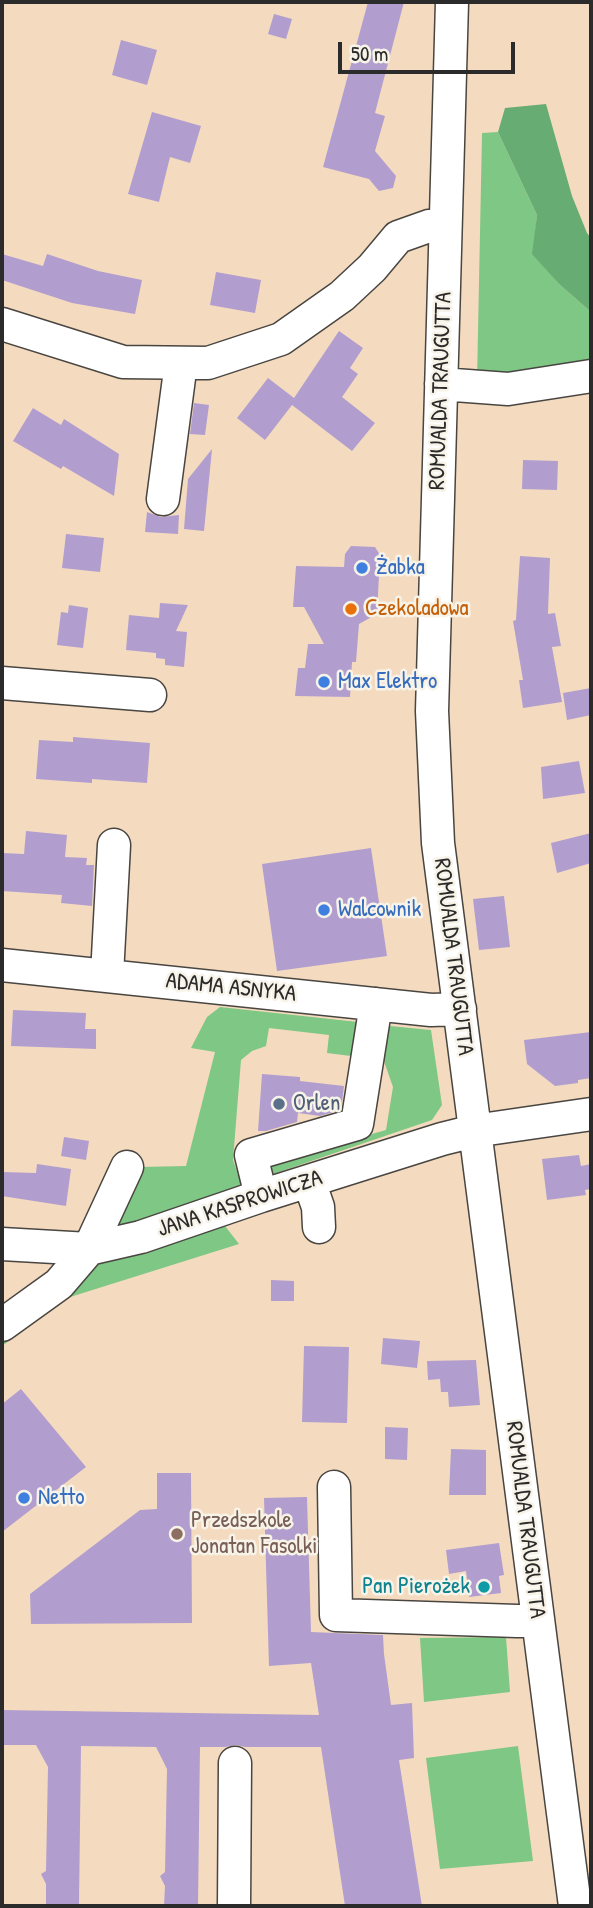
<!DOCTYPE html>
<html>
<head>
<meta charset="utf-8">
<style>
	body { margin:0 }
	#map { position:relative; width:593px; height:1908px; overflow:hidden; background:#f4dbbf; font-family:"Patrick Hand",sans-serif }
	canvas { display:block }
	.frame { position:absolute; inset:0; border:4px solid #2b2b2b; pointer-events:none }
	.scale { position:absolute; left:338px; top:42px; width:177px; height:32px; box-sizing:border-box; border:4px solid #2b2b2b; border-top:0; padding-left:9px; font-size:21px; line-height:24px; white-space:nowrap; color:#2b2b2b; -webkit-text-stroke:5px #f7f3e8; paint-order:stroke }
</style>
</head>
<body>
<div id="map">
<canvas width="593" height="1908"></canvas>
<div class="frame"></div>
<div class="scale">50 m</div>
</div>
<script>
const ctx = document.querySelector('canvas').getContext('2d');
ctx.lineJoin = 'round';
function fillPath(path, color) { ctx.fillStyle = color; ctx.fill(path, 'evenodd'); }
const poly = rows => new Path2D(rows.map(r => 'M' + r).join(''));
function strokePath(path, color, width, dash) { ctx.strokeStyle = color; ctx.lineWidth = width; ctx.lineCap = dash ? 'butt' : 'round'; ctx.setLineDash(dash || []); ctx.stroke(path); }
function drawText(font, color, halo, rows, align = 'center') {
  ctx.font = font + ' "Patrick Hand",sans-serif'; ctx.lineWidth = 5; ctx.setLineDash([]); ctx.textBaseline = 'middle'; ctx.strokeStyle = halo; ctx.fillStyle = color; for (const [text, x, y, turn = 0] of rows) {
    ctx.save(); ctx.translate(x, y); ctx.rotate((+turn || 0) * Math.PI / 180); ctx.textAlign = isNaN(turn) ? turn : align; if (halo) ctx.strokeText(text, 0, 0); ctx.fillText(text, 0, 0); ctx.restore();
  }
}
fillPath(poly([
	[498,132,537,215,533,254,559,284,591,312,591,369,477,382,482,133],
	[220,1007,358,1022,359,1029,351,1056,327,1053,329,1035,269,1028,266,1046,252,1051,241,1060,233,1160,241,1183,235,1195,119,1234,114,1217,139,1167,186,1166,215,1052,191,1048,207,1017],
	[390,1026,431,1030,442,1105,432,1120,273,1174,271,1162,386,1130,393,1087,380,1050],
	[225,1226,239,1244,67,1298,2,1346,2,1331,87,1264],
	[506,1637,510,1692,424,1702,420,1638],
	[518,1746,533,1861,440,1869,426,1758]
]), '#7fc784');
fillPath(poly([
	[546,104,572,196,587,233,591,238,591,312,559,284,532,254,537,215,498,132,505,108]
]), '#67ac72');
fillPath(poly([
	[368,2,404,2,375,113,385,116,375,151,396,176,393,188,379,191,369,179,323,167],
	[274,14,292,19,286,39,268,34],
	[121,40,157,50,147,85,112,75],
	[152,112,201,126,190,163,170,157,159,202,128,194],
	[2,254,43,266,47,254,98,271,142,280,135,314,72,303,2,280],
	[216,272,261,280,255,313,210,305],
	[339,331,363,348,350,368,358,374,342,397,375,423,352,451,292,405,265,440,237,418,268,378,294,398],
	[194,403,209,405,205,435,190,434],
	[33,408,61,425,64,419,119,454,114,496,63,466,61,469,13,441],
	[212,449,204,531,184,529,188,479],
	[523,460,558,461,557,490,522,489],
	[147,512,161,517,179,515,178,534,145,532],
	[66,534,104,538,100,572,62,568],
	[351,546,375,547,380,555,377,614,359,624,356,662,352,662,350,697,295,696,298,668,305,668,308,644,324,644,304,607,293,607,296,566,344,567,345,554],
	[520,556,550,558,548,614,555,613,561,646,552,647,562,702,523,708,519,680,523,680,513,621,516,620],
	[160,603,188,605,176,631,187,632,184,667,165,665,165,659,156,658,156,653,126,650,129,615,159,618],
	[69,605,88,608,83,648,57,645,61,612,68,613],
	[591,688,591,715,567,720,563,693],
	[73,737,150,743,147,783,92,779,92,783,36,779,39,740,73,742],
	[579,761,585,793,543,799,541,767],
	[26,831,67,835,65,857,87,858,86,865,94,865,92,906,61,903,62,895,2,891,2,853,24,854],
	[591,833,591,863,557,873,551,843],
	[371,848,387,956,277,971,262,864],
	[504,896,510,947,479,950,473,899],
	[13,1010,86,1013,85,1029,96,1029,96,1049,11,1046],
	[591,1032,591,1078,578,1080,578,1083,555,1086,527,1064,524,1040],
	[262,1074,300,1077,300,1081,344,1086,341,1110,320,1116,298,1113,297,1122,266,1131,258,1131],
	[64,1137,89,1141,86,1160,61,1156],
	[579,1155,581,1166,591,1164,591,1189,585,1190,586,1195,547,1200,542,1159],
	[37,1164,71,1169,66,1206,2,1196,2,1172,36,1173],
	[271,1280,294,1281,294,1301,271,1301],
	[383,1338,420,1341,417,1368,381,1364],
	[304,1346,349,1347,347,1423,302,1422],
	[476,1360,480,1405,449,1407,448,1392,441,1392,440,1379,428,1380,427,1361],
	[21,1389,86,1467,2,1532,2,1404],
	[385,1427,408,1428,407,1460,385,1459],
	[451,1449,486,1450,486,1495,449,1495],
	[157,1473,191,1473,192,1623,31,1624,30,1594,140,1510,157,1509],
	[307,1497,311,1632,383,1635,384,1654,391,1705,412,1703,414,1758,399,1760,422,1906,345,1906,321,1747,245,1747,236,1745,225,1747,200,1747,198,1906,164,1906,165,1886,160,1876,165,1872,167,1769,156,1747,81,1746,79,1906,46,1906,46,1884,41,1874,46,1871,48,1767,36,1745,2,1745,2,1710,319,1715,311,1663,269,1666,264,1498],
	[499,1543,504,1575,499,1576,501,1593,469,1597,466,1571,449,1574,446,1550]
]), '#b19ecf');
const minor = poly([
	[452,2,432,711,438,843,575,1906],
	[2,324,123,362,208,363,281,339,342,296,372,268,398,237,429,226,445,225],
	[441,384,508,389,591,376],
	[163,499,181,363],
	[2,683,150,695],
	[2,965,431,1010,460,1009],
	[107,975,114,845],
	[309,1181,318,1207,319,1227],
	[261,1196,251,1155,357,1124,376,1004],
	[2,1244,89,1249,141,1237,261,1196,442,1139,474,1131,591,1114],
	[2,1325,59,1284,89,1249,127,1167],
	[334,1487,336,1615,517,1621,529,1621,537,1617],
	[234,1906,235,1763]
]);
strokePath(minor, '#494541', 35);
strokePath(minor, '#fff', 32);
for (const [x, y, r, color] of [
	[362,568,7,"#3f7fe0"],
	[351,609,7,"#e8710a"],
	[324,682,7,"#3f7fe0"],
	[324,910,7,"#3f7fe0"],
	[279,1104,7,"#5c6f8a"],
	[24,1498,7,"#3f7fe0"],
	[177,1534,7,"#8d6e63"],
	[484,1587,7,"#0f9aa8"]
]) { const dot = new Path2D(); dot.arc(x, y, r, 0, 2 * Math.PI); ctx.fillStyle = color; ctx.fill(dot); strokePath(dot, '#f7f3e8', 2.5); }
drawText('23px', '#2b2b2b', '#f7f3e8', [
	["ROMUALDA TRAUGUTTA",441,391,-88],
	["ROMUALDA TRAUGUTTA",453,957,83],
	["ADAMA ASNYKA",231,988,6],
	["JANA KASPROWICZA",240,1204,-18],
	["ROMUALDA TRAUGUTTA",525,1520,83]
]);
drawText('23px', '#366cbe', '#f7f3e8', [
	["Żabka",376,568],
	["Max Elektro",338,682],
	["Walcownik",338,910],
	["Netto",38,1498]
], 'left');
drawText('23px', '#c56008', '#f7f3e8', [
	["Czekoladowa",365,609]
], 'left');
drawText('23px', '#4e5e75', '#f7f3e8', [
	["Orlen",293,1104]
], 'left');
drawText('23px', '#785e54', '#f7f3e8', [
	["Przedszkole",191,1521],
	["Jonatan Fasolki",191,1547]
], 'left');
drawText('23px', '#0d838f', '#f7f3e8', [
	["Pan Pierożek",470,1587]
], 'right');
</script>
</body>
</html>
